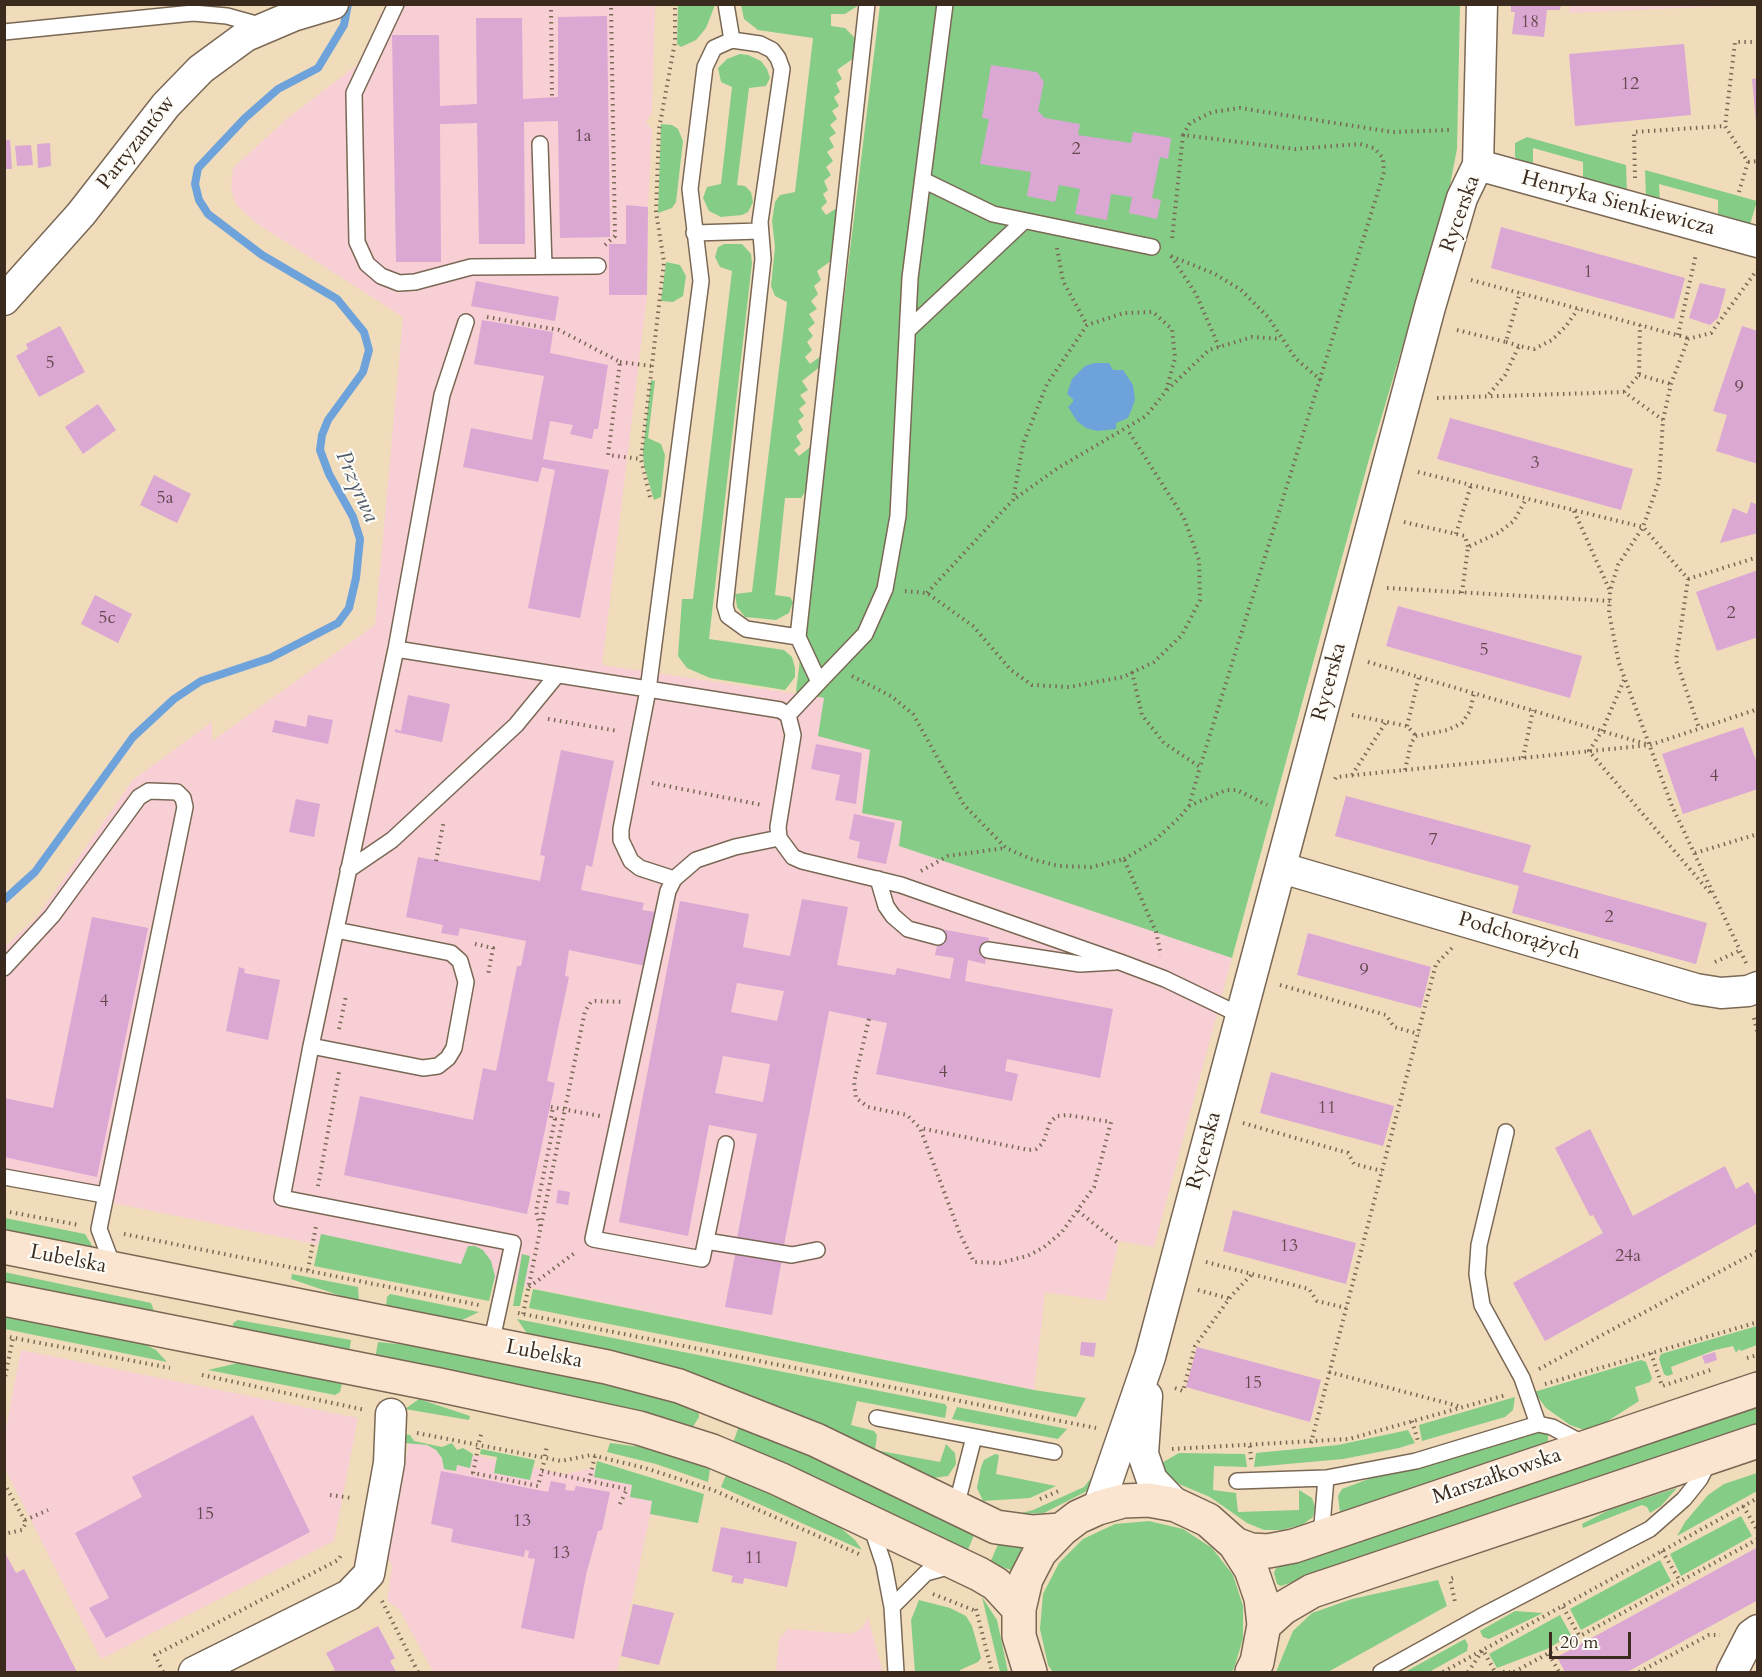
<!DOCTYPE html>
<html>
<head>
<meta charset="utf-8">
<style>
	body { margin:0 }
	#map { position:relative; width:1762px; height:1677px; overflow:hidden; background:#f0dcbb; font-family:Cardo,serif }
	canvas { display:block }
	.frame { position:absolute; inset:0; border:6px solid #3b2a1e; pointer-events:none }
	.scale { position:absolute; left:1549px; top:1632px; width:82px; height:27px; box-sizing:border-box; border:3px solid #3b2a1e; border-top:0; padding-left:8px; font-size:18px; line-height:21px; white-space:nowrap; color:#3b2a1e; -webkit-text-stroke:4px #fdfcf7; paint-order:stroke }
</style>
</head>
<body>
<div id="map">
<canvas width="1762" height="1677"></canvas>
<div class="frame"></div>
<div class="scale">20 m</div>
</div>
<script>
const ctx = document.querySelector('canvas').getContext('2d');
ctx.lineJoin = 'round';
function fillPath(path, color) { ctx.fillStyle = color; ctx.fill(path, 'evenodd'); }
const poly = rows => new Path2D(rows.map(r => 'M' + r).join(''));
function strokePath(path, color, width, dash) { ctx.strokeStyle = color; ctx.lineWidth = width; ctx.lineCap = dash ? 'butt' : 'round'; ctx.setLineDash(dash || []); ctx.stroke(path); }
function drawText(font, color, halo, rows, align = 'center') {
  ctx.font = font + ' Cardo,serif'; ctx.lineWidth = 4.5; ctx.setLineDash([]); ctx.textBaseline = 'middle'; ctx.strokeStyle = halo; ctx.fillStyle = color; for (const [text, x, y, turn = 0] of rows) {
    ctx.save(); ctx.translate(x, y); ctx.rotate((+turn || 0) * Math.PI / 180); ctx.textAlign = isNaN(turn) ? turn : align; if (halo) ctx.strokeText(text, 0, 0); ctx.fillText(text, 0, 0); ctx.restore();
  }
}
fillPath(poly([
	[1570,4,1747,4,1747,5,1569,13],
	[395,5,655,5,652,113,646,122,652,130,648,207,647,295,602,665,824,698,870,750,862,812,902,821,1190,943,1232,958,1154,1247,1119,1241,1105,1301,1045,1292,1034,1390,5,1181,5,947,37,917,133,780,212,722,212,741,375,625,403,317,256,223,236,204,231,189,233,168,288,118,365,59,381,12],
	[21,1350,358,1418,334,1541,101,1659,5,1469,5,1434],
	[409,1442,565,1474,593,1468,657,1484,689,1521,650,1515,617,1672,433,1672,399,1609,387,1601,392,1566,388,1558],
	[868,1618,883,1672,776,1672,779,1639,788,1629,852,1634,862,1628]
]), '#f7cfd5');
fillPath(poly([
	[678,5,715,5,706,28,696,40,681,47,677,44],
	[741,5,859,5,845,14,831,14,831,26,845,28,858,41,854,58,837,70,842,79,836,83,840,92,834,97,839,106,832,111,837,119,830,125,836,133,829,138,834,147,827,152,833,161,826,167,831,175,824,181,828,190,823,194,827,202,821,208,826,215,840,206,835,258,817,271,821,280,814,286,818,294,811,301,817,309,809,314,815,323,808,329,813,336,807,342,812,350,805,357,810,364,825,353,822,365,802,381,808,390,800,395,806,403,799,409,804,416,798,421,803,430,796,436,801,444,794,450,799,456,814,444,805,492,801,498,785,498,775,595,790,597,793,602,789,613,776,620,745,617,737,607,735,594,752,592,787,302,775,296,771,286,775,247,772,221,775,202,780,195,795,192,813,38,758,30,744,19],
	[880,5,1460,5,1457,149,1449,190,1369,459,1232,958,899,846,902,821,862,813,870,750,818,736,824,698,796,692],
	[740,54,748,55,761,61,767,69,770,78,766,86,749,88,737,185,745,186,751,192,753,202,748,212,742,215,721,217,709,211,703,198,707,187,721,184,732,87,721,82,718,68,727,59],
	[661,124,672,125,678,129,683,141,676,202,672,208,658,213],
	[1527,137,1626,165,1627,194,1583,181,1583,162,1533,148,1533,166,1519,160,1515,157,1515,143],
	[1645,170,1757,201,1749,228,1718,219,1718,200,1659,184,1660,203,1646,199],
	[724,244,742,244,751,254,752,263,709,639,784,650,792,657,795,668,795,677,785,690,710,678,687,668,678,656,682,599,693,599,732,271,720,267,715,257,718,247],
	[666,262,680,265,686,276,683,296,673,302,661,301],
	[651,380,655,381,648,438,661,444,665,455,661,497,654,500,644,466,643,452],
	[5,1218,85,1234,93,1247,5,1230],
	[321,1234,461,1264,468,1246,475,1246,483,1250,491,1261,495,1276,489,1301,314,1266],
	[522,1254,530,1256,520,1306,513,1306],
	[4,1272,151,1303,154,1311,150,1313,5,1285],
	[292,1274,358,1287,359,1302,291,1279],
	[533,1289,1034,1390,1086,1398,1076,1417,529,1308],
	[390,1294,479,1312,460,1321,386,1306,387,1297],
	[4,1317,144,1344,156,1350,167,1362,5,1329],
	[517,1319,945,1404,947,1407,945,1418,857,1401,851,1425,874,1431,877,1435,875,1450,940,1462,946,1444,955,1453,956,1464,948,1476,933,1478,806,1418,747,1394,663,1365,596,1348,528,1335],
	[238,1320,351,1340,349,1353,233,1329,233,1323],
	[1757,1326,1757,1345,1741,1351,1739,1349,1736,1353,1733,1346,1715,1350,1671,1367,1673,1374,1667,1376,1664,1374,1659,1359,1661,1354],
	[378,1342,446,1349,669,1399,698,1409,699,1417,691,1430,375,1359],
	[1641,1360,1646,1362,1652,1378,1650,1382,1635,1387,1639,1401,1597,1428,1587,1431,1570,1425,1546,1408,1534,1392],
	[238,1363,342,1383,340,1392,335,1395,208,1370],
	[1515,1397,1513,1410,1505,1417,1422,1441,1419,1425],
	[419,1399,470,1416,469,1420,405,1409],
	[1757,1406,1757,1426,1281,1586,1277,1584,1274,1573,1276,1568],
	[957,1407,1018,1419,1067,1429,1058,1439,952,1419],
	[739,1426,773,1438,975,1533,967,1552,733,1443],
	[1540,1429,1548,1433,1548,1442,1340,1513,1338,1496,1342,1489,1374,1477],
	[1408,1430,1415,1443,1399,1448,1343,1459,1254,1467,1256,1453,1338,1445],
	[400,1434,410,1435,414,1441,442,1447,452,1443,457,1450,463,1448,473,1454,470,1468,457,1465,456,1471,444,1469,442,1458,436,1450,427,1445,405,1443],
	[610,1443,641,1447,710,1469,708,1482,656,1464,607,1452],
	[481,1449,535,1460,530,1480,494,1473,497,1457,480,1454],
	[1179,1453,1245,1454,1247,1467,1214,1466,1213,1490,1236,1493,1238,1512,1299,1510,1299,1490,1312,1498,1315,1507,1313,1517,1302,1525,1281,1530,1264,1530,1247,1523,1210,1497,1179,1484,1170,1477,1160,1464],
	[995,1454,999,1455,996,1474,1056,1486,1030,1498,983,1501,977,1488,981,1467,984,1460],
	[597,1461,704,1494,698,1523,650,1514,652,1501,630,1497,632,1485,594,1477],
	[1098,1469,1095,1484,1085,1492,1044,1513,1018,1514,1033,1510,1084,1487],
	[1757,1473,1757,1491,1677,1536,1685,1522,1708,1495,1724,1484],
	[726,1475,836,1524,855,1540,862,1550,721,1487],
	[1677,1488,1661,1506,1650,1513,1647,1507,1642,1505,1583,1528,1582,1524,1609,1510],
	[1741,1516,1752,1536,1681,1576,1670,1554],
	[1149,1521,1183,1529,1212,1548,1233,1575,1243,1606,1243,1638,1234,1669,1231,1672,1053,1672,1048,1665,1040,1629,1043,1594,1059,1563,1083,1539,1115,1524],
	[999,1542,1023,1547,1011,1570,990,1563],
	[1660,1560,1671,1581,1581,1630,1570,1609],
	[1438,1580,1447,1606,1328,1672,1276,1672,1293,1631,1312,1613,1352,1599],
	[982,1597,997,1620,1008,1672,1000,1672],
	[919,1600,950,1608,966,1616,972,1626,981,1658,978,1662,960,1670,960,1672,915,1672,911,1620],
	[1515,1611,1543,1613,1489,1639,1483,1637,1480,1631],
	[1560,1615,1571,1635,1547,1649,1497,1668,1489,1654],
	[1465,1639,1468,1645,1467,1651,1429,1672,1405,1672]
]), '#85cc87');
fillPath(poly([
	[1094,363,1109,363,1113,370,1123,370,1133,385,1135,400,1131,411,1128,418,1116,423,1116,429,1097,431,1086,428,1077,421,1068,407,1073,402,1073,399,1067,394,1072,379,1085,366]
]), '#6da3da');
strokePath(poly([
	[4,900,35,872,133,737,174,699,201,681,270,658,338,623,349,608,356,578,360,539,353,517,329,474,320,450,322,435,328,420,363,372,369,350,364,332,337,299,262,255,208,214,199,200,195,184,198,168,245,118,278,89,318,68,344,25,348,4]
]), '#6da3da', 8);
fillPath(poly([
	[1511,4,1561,4,1560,10,1547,10,1544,37,1512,34,1515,12,1511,12],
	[607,16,610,237,560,238,558,121,524,122,525,244,479,244,477,123,440,124,441,262,396,262,392,35,439,35,440,106,477,104,476,18,522,18,523,99,558,97,558,17],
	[1684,44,1691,115,1575,126,1569,54],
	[991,65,1037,72,1044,82,1038,111,1045,118,1080,124,1078,135,1131,143,1133,132,1171,138,1168,159,1160,157,1152,198,1161,200,1157,219,1129,213,1132,197,1111,194,1107,220,1075,214,1080,189,1059,185,1055,202,1027,196,1031,172,980,164,989,119,982,118],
	[1758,78,1758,121,1756,122,1752,79],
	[4,140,10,140,12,169,4,169],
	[50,143,51,166,38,168,37,144],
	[31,145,33,165,17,166,15,146],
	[626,205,648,207,647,295,609,295,609,244,626,244],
	[1501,227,1685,278,1674,319,1491,268],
	[476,281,559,297,555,321,471,306],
	[1700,283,1726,289,1718,318,1710,325,1689,318],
	[482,320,553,332,550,353,608,365,598,429,594,429,592,439,570,434,573,425,550,421,543,459,609,470,580,618,528,608,555,470,542,467,538,482,463,467,471,428,532,440,544,376,474,364],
	[60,326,85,372,39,397,16,356,28,349,26,344],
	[1742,326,1758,331,1758,464,1716,451,1727,415,1713,411],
	[98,404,116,430,83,454,65,427],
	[1450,418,1633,469,1621,510,1437,459],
	[154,475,191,494,177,523,140,505],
	[1751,502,1758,505,1758,533,1720,543,1733,508,1747,514],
	[1758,570,1758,637,1717,651,1696,592],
	[95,595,132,614,118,643,81,624],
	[1398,606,1582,656,1570,698,1386,646],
	[408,695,450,704,442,742,395,732,395,729,401,731],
	[308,715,333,720,328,744,272,732,275,720,306,727],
	[1743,727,1758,765,1758,789,1683,814,1662,754],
	[816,744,862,753,856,804,835,800,840,775,811,769],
	[561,750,614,761,592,867,586,865,581,890,644,903,642,910,656,912,646,966,569,950,565,976,569,977,547,1081,555,1083,527,1214,344,1175,360,1096,473,1120,483,1068,496,1071,517,966,521,966,526,941,460,928,458,936,441,933,443,925,406,917,418,857,540,881,545,856,540,855],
	[1346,796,1531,845,1523,872,1707,923,1696,964,1512,913,1519,886,1335,836],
	[296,799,320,804,314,837,289,832],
	[854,814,895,823,886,864,857,858,860,842,849,839],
	[802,899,848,907,837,965,895,975,897,968,950,979,954,958,935,955,941,929,989,938,985,964,968,960,965,981,1113,1009,1100,1078,1007,1059,1005,1071,1018,1074,1012,1101,876,1074,887,1023,829,1011,784,1245,737,1238,757,1134,709,1125,688,1236,619,1222,680,901,749,914,743,947,790,956],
	[737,983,784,991,777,1021,731,1012],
	[723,1056,770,1064,763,1102,715,1093],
	[92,917,148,928,97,1177,4,1157,4,1098,53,1108],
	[1308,933,1431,967,1421,1008,1297,975],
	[239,967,245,969,244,973,280,980,268,1040,226,1031],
	[1271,1072,1394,1106,1383,1146,1260,1113],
	[1590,1129,1633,1216,1725,1166,1736,1189,1748,1182,1758,1198,1758,1223,1545,1341,1513,1283,1603,1233,1593,1215,1590,1216,1555,1148],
	[558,1190,570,1192,568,1205,556,1203],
	[1233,1210,1356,1243,1346,1284,1223,1251],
	[736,1250,782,1258,772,1315,725,1307],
	[1081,1342,1096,1343,1094,1357,1080,1355],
	[1197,1347,1321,1380,1310,1422,1186,1387],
	[1715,1352,1717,1360,1705,1364,1702,1356],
	[253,1415,310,1532,106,1638,89,1608,109,1598,75,1533,142,1497,132,1477],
	[441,1471,548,1492,551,1481,566,1484,565,1490,574,1491,576,1486,610,1492,602,1530,598,1531,586,1575,574,1639,521,1628,535,1559,528,1558,529,1551,525,1550,524,1557,451,1542,453,1529,431,1524],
	[721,1527,797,1542,787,1587,744,1578,743,1584,731,1582,733,1576,712,1571],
	[1758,1547,1758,1600,1627,1672,1565,1672,1557,1657],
	[4,1551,16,1573,24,1569,77,1672,4,1672],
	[633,1604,674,1613,659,1665,621,1656],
	[378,1626,395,1658,390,1661,396,1672,330,1672,335,1670,326,1653]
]), '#dba7d3');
const lane = poly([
	[396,4,354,93,357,242,367,264,381,276,399,283,415,282,471,267,598,266],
	[4,32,193,13,227,16,263,26],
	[732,40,760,44,772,50,778,58,782,69,760,222,763,259,725,606,728,616,746,629,798,637],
	[540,144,544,266],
	[923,180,993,214,1152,247],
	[694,233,760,231],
	[466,322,442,395,396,649,780,710,788,715,793,735,778,827,779,838,793,857,802,861,901,885,1120,962,1165,979,1242,1016],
	[909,329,1024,221],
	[396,649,311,1046,282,1198,513,1243,491,1344],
	[819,682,865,634,885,589,898,516,910,278,945,4],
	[788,715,819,682,798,637,867,4],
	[348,870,392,840,516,725,557,675],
	[674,879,640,868,631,861,621,840,621,829,648,690,701,281,690,189,705,67,714,48,732,40,726,4],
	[878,879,886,906,893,916,908,929,938,937],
	[988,950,1080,964,1115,962],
	[4,968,52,916,139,797,149,791,177,792,183,798,185,807,99,1229,114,1269],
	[311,1046,423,1068,438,1066,448,1058,454,1048,466,982,460,961,451,953,336,930],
	[1506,1132,1479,1245,1477,1274,1482,1305,1522,1378,1538,1424],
	[726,1144,702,1259,593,1239,668,891,674,879,696,860,735,847,779,838],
	[4,1177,104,1195],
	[706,1241,792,1255,817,1250],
	[877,1418,1054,1452],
	[1237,1481,1326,1478],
	[956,1507,974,1437],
	[871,1526,884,1565,892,1607,896,1672],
	[1321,1537,1326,1478,1416,1461,1538,1424,1552,1427,1586,1445],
	[892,1607,926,1573,951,1566],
	[1381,1672,1480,1617,1650,1529,1684,1499,1700,1479,1709,1461]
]);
const street = poly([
	[1478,165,1758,242],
	[4,300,81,214,166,105,201,69,246,36,293,16,333,4],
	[1282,868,1696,989,1721,993,1748,991,1758,987],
	[1147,1396,1143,1454,1152,1480,1176,1505],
	[1098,1508,1150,1357,1430,307,1462,198,1478,165,1482,4],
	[194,1672,349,1595,369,1574,389,1463,391,1414],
	[1732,1672,1751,1635,1758,1630]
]);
const secondary = poly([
	[4,1247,607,1367,679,1386,816,1440,996,1527,1033,1532,1061,1530],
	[4,1299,439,1385,639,1428,712,1451,779,1479,979,1574,996,1584,1019,1609],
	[1235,1544,1251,1550,1268,1551,1294,1546,1758,1389],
	[1264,1625,1283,1608,1312,1591,1758,1441],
	[1030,1672,1019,1636,1019,1609,1026,1579,1040,1552,1061,1530,1078,1517,1098,1508,1123,1501,1149,1500,1176,1505,1208,1520,1235,1544,1251,1569,1261,1598,1264,1625,1257,1662,1252,1672]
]);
strokePath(lane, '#7a6855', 18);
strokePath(street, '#7a6855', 33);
strokePath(secondary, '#7a6855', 36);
strokePath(poly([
	[551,4,552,97],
	[1183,135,1190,123,1212,112,1240,108,1392,132,1450,130],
	[1748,162,1758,161],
	[1635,178,1634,132,1725,126],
	[1739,192,1748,162,1725,126,1735,42,1758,42],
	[605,245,615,236,611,4],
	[1057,248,1063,281,1087,325],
	[1171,256,1196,294,1219,347],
	[1171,256,1215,274,1241,290,1268,317,1296,359,1322,381],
	[1471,280,1688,338],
	[487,317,559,330,620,362,608,455,641,459],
	[1457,330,1506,342,1520,292],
	[1678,335,1696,254],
	[1506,342,1519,346],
	[620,362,651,366],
	[1639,375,1671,384],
	[1167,390,1209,350,1252,337,1281,339],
	[1624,392,1639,375,1640,325],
	[1489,394,1505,375,1519,346,1534,349,1552,340,1566,326,1578,309],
	[1437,398,1624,392,1663,420],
	[1418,472,1643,527,1688,579,1676,660,1699,728],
	[650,497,641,459,664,262,656,212,659,129,675,42,675,4],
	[1574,511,1610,591],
	[1404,522,1465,536,1468,547],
	[1456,534,1471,485],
	[1688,579,1758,557],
	[1387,588,1610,601],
	[905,591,927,593,973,626,1011,670,1032,685,1069,687,1123,677,1154,662,1182,635,1200,600,1199,560,1184,518,1127,429],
	[927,593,1013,500,1023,444,1047,384,1087,325,1124,313,1153,312,1172,329,1175,358,1166,391,1146,416,1058,468,1013,500],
	[1462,593,1468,547,1498,533,1514,521,1526,499],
	[1368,662,1646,744],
	[1132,672,1142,715,1164,743,1200,767,1384,172,1383,158,1374,148,1360,144,1295,149,1183,135,1172,239],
	[852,676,891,696,913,714,964,805,1006,848,1031,859,1059,866,1091,867,1124,859,1156,932,1161,955],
	[1624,680,1602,731,1589,751,1712,895],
	[1352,715,1407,726,1416,736],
	[548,719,618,731],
	[1407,726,1419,677],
	[1523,758,1533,710],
	[1405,770,1411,743,1416,736,1448,730,1462,723,1470,711,1474,693],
	[1352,775,1386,722],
	[1335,779,1336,777,1650,745,1758,709],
	[652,783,762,805],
	[1189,806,1226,790,1237,790,1267,805],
	[1695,853,1758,834],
	[1124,859,1153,842,1180,817,1189,806,1200,767],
	[436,861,444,820],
	[921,871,948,856,1005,848],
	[475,944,493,948,488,975],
	[1715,962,1741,950],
	[1746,963,1672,806,1619,663,1609,613,1610,591,1618,565,1643,527,1659,481,1663,420,1671,384,1688,339,1711,333,1757,270],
	[1280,985,1386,1015,1394,1027,1419,1034],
	[1754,1018,1758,1035],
	[869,1019,854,1082,856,1098,868,1107,907,1115,920,1128,960,1234,974,1262,1000,1263,1027,1256,1043,1248,1062,1232,1094,1187,1111,1122,1067,1115,1057,1116,1050,1122,1043,1143,1036,1149,1029,1150,920,1128],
	[339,1029,346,996],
	[551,1107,600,1116],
	[1243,1123,1348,1153,1354,1164,1382,1171],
	[318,1186,339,1072],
	[4,1211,79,1225],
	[1078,1211,1118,1243],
	[540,1226,536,1211,555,1119,551,1118,553,1107],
	[124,1234,479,1305],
	[1206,1262,1309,1289,1317,1301,1346,1308],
	[308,1270,316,1226],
	[529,1287,576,1252],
	[1198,1290,1231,1299],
	[518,1313,1096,1428],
	[523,1314,585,1011,591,1002,596,1001,624,1002],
	[4,1336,170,1368],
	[1651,1353,1662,1386,1714,1369],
	[1747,1358,1758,1355],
	[1539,1369,1758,1251],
	[1329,1372,1462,1407],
	[202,1375,365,1410],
	[4,1382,13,1338],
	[1545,1384,1758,1322],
	[1175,1388,1183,1391,1195,1346,1232,1295,1252,1274],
	[1412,1421,1418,1441],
	[417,1433,561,1461,591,1455,645,1468,713,1490,859,1554],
	[479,1442,482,1431],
	[1311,1443,1436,964,1452,948],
	[1250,1446,1251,1460],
	[478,1448,473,1473,538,1486,544,1462],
	[1172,1449,1349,1439,1506,1395],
	[545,1456,547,1445],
	[542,1471,627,1489,618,1508],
	[589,1481,595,1456],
	[4,1483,26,1523,22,1530,4,1534],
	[330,1495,352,1498],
	[1040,1499,1061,1490],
	[1743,1506,1758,1531],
	[25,1520,48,1510],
	[1662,1551,1680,1581],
	[1453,1578,1450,1579,1455,1602],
	[933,1594,976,1611],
	[382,1601,418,1672],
	[1563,1607,1580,1637],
	[976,1609,992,1672],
	[1549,1654,1559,1672],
	[163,1672,155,1655,338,1560,342,1554],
	[1443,1672,1758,1498],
	[1468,1672,1483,1650,1495,1672],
	[1503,1672,1510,1672],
	[1514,1672,1758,1539],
	[1639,1672,1709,1635,1720,1635]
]), '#7a6855', 4, [1.5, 4.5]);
strokePath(lane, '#fff', 15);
strokePath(street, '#fff', 30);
strokePath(secondary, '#fce5d0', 33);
drawText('18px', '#63494b', null, [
	["18",1530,23],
	["12",1630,85],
	["1a",583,137],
	["2",1076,150],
	["1",1588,273],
	["5",50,364],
	["9",1739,388],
	["3",1535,464],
	["5a",165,499],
	["2",1731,614],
	["5c",107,619],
	["5",1484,651],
	["4",1714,777],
	["7",1433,841],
	["2",1609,918],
	["9",1364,971],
	["4",104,1002],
	["4",943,1073],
	["11",1327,1109],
	["13",1289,1247],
	["24a",1628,1257],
	["15",1253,1384],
	["15",205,1515],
	["13",522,1522],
	["13",561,1554],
	["11",754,1559]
]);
drawText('21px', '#3b2a1e', '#fdfcf7', [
	["Partyzantów",137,143,-52],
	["Henryka Sienkiewicza",1618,204,15],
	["Rycerska",1461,214,-70],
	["Rycerska",1330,682,-75],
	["Podchorążych",1519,937,16],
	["Rycerska",1205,1151,-75],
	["Lubelska",68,1260,11],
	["Lubelska",544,1355,11],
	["Marszałkowska",1497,1477,-19]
]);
drawText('italic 22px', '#4f5a69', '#fdfcf7', [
	["Przyrwa",356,487,66]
]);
</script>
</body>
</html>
